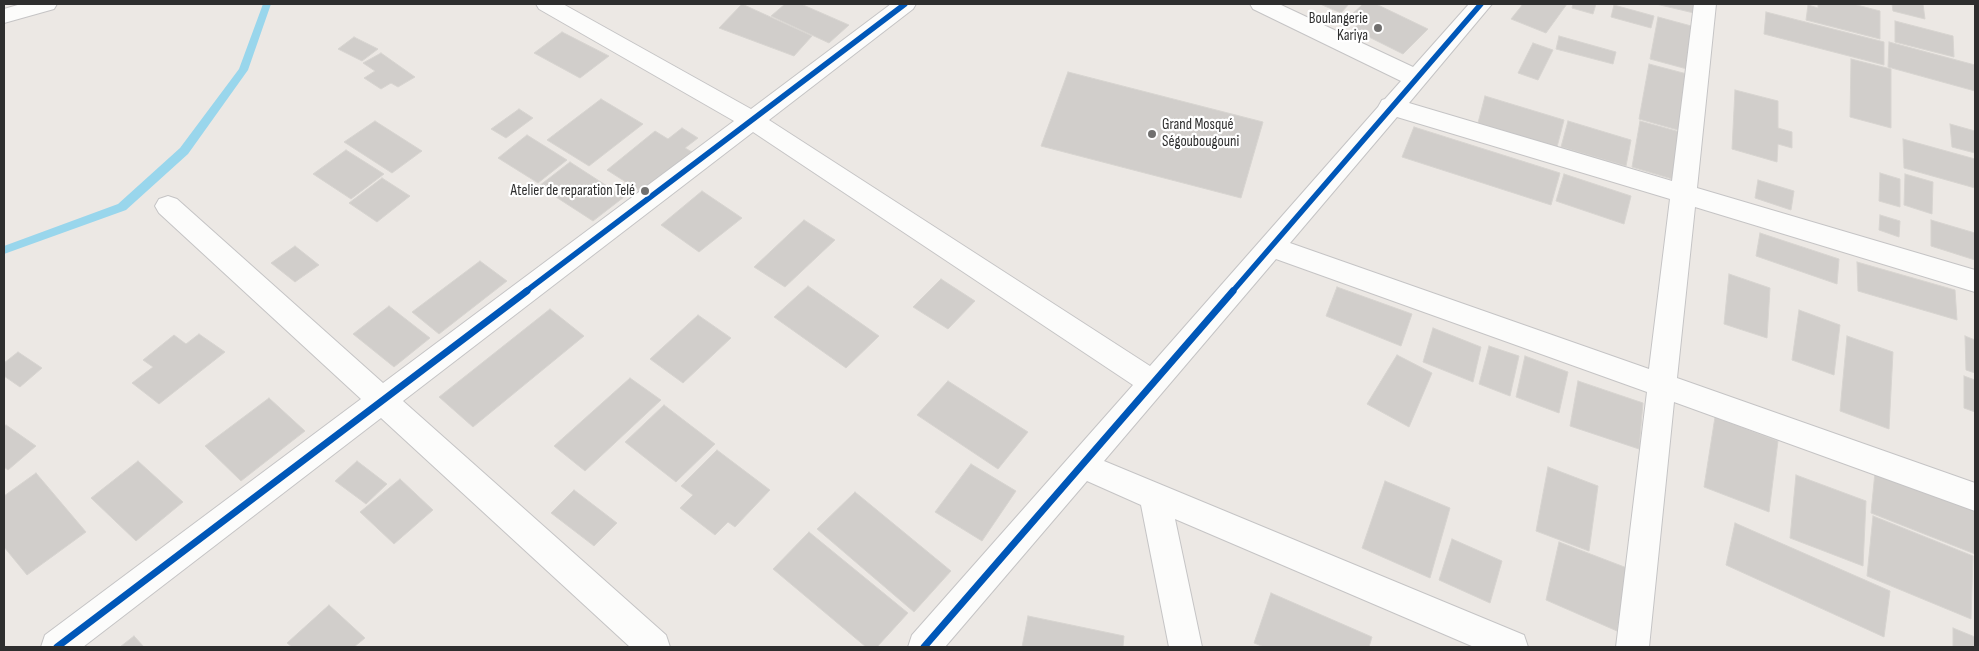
<!DOCTYPE html>
<html>
<head>
<meta charset="utf-8">
<style>
	body { margin:0 }
	#map { position:relative; width:1979px; height:651px; overflow:hidden; background:#ece8e4; font-family:"Sofia Sans Condensed",sans-serif }
	canvas { display:block }
	.frame { position:absolute; inset:0; border:5px solid #2e2e2e; pointer-events:none }
</style>
</head>
<body>
<div id="map">
<canvas width="1979" height="651"></canvas>
<div class="frame"></div>
</div>
<script>
const ctx = document.querySelector('canvas').getContext('2d');
ctx.lineJoin = 'round';
const poly = rows => new Path2D(rows.map(r => 'M' + r).join(''));
function fillPath(path, color) { ctx.fillStyle = color; ctx.fill(path, 'evenodd'); }
function strokePath(path, color, width, dash) { ctx.strokeStyle = color; ctx.lineWidth = width; ctx.lineCap = dash ? 'butt' : 'round'; ctx.setLineDash(dash || []); ctx.stroke(path); }
function drawText(font, color, halo, rows, align = 'center') {
  ctx.font = font + ' "Sofia Sans Condensed",sans-serif'; ctx.lineWidth = 4.5; ctx.setLineDash([]); ctx.textBaseline = 'middle'; ctx.strokeStyle = halo; ctx.fillStyle = color; for (const [text, x, y, turn = 0] of rows) {
    ctx.save(); ctx.translate(x, y); ctx.rotate((+turn || 0) * Math.PI / 180); ctx.textAlign = isNaN(turn) ? turn : align; if (halo) ctx.strokeText(text, 0, 0); ctx.fillText(text, 0, 0); ctx.restore();
  }
}
fillPath(poly([
	[263,4,271,4,248,70,188,154,126,210,4,254,4,246,118,204,180,148,239,69,263,4]
]), '#99d6ec');
const building = poly([
	[742,4,812,36,794,56,719,28,742,4],
	[785,4,801,4,849,25,829,43,771,16,785,4],
	[1320,4,1349,4,1341,13,1320,4],
	[1363,4,1376,4,1428,29,1403,54,1353,29,1359,24,1348,18,1363,4],
	[1523,4,1567,4,1546,33,1511,19,1523,4],
	[1573,4,1596,4,1593,14,1572,8,1573,4],
	[1656,4,1695,4,1694,13,1656,4],
	[1818,4,1853,4,1880,11,1880,39,1806,20,1808,5,1818,8,1818,4],
	[1892,4,1923,4,1925,19,1893,11,1892,4],
	[1614,5,1654,16,1651,28,1611,17,1614,5],
	[1766,12,1884,42,1884,65,1764,34,1766,12],
	[1658,17,1695,27,1687,69,1650,59,1658,17],
	[1895,21,1953,36,1954,57,1895,42,1895,21],
	[562,32,609,56,580,78,534,53,562,32],
	[1559,36,1616,52,1613,64,1556,49,1559,36],
	[354,37,378,49,362,61,338,49,354,37],
	[1889,42,1975,65,1975,91,1888,67,1889,42],
	[1533,43,1553,50,1538,80,1518,73,1533,43],
	[381,53,415,77,398,87,391,83,381,89,364,78,375,71,363,63,381,53],
	[1851,59,1891,69,1891,128,1850,117,1851,59],
	[1649,64,1687,74,1678,130,1639,119,1649,64],
	[1068,72,1263,122,1241,198,1041,146,1068,72],
	[1735,90,1778,101,1778,128,1792,132,1792,148,1778,144,1777,162,1732,149,1735,90],
	[1485,96,1564,120,1557,147,1478,123,1485,96],
	[601,99,643,124,589,166,547,140,601,99],
	[519,109,533,118,506,138,491,129,519,109],
	[375,121,422,151,392,173,344,142,375,121],
	[1568,121,1631,140,1626,166,1561,147,1568,121],
	[1640,121,1680,132,1672,179,1632,167,1640,121],
	[1950,124,1975,131,1975,153,1952,147,1950,124],
	[1414,127,1560,173,1551,205,1402,157,1414,127],
	[682,128,698,138,685,148,692,152,643,193,607,170,655,131,668,139,682,128],
	[527,135,567,160,538,183,498,158,527,135],
	[1903,139,1975,159,1975,188,1904,168,1903,139],
	[346,150,384,174,351,199,313,174,346,150],
	[570,162,624,197,593,221,539,186,570,162],
	[1880,173,1900,179,1900,207,1879,201,1880,173],
	[1564,174,1631,196,1624,224,1556,201,1564,174],
	[1905,174,1933,182,1932,214,1904,205,1905,174],
	[382,178,410,196,377,222,349,203,382,178],
	[1758,180,1794,191,1791,210,1755,198,1758,180],
	[702,191,742,218,699,252,661,225,702,191],
	[1880,215,1900,221,1899,237,1879,230,1880,215],
	[804,220,835,240,785,287,754,267,804,220],
	[1931,220,1975,233,1975,260,1931,246,1931,220],
	[1760,233,1839,259,1837,284,1756,256,1760,233],
	[295,246,319,265,295,282,271,263,295,246],
	[480,261,507,281,439,334,412,312,480,261],
	[1857,262,1955,290,1957,320,1858,291,1857,262],
	[1729,274,1770,288,1767,338,1724,324,1729,274],
	[941,279,975,301,948,329,913,307,941,279],
	[808,286,879,336,846,368,774,317,808,286],
	[1337,287,1412,314,1401,346,1326,316,1337,287],
	[389,306,430,338,394,367,353,334,389,306],
	[550,309,584,336,473,427,439,397,550,309],
	[1799,310,1840,325,1834,375,1792,360,1799,310],
	[698,315,731,338,683,383,650,359,698,315],
	[1433,328,1481,347,1473,382,1423,362,1433,328],
	[199,334,225,352,159,404,132,383,153,367,143,360,174,335,186,344,199,334],
	[1847,336,1893,352,1889,429,1840,411,1847,336],
	[1965,336,1975,340,1975,373,1966,370,1965,336],
	[1489,346,1519,356,1510,396,1479,384,1489,346],
	[18,352,42,368,20,387,4,376,4,363,18,352],
	[1397,355,1432,373,1409,427,1367,404,1397,355],
	[1525,356,1568,372,1559,413,1516,397,1525,356],
	[1964,376,1975,380,1975,412,1964,408,1964,376],
	[630,378,661,400,585,471,554,446,630,378],
	[948,381,1028,432,998,469,917,415,948,381],
	[1578,381,1643,403,1639,449,1570,426,1578,381],
	[269,398,305,431,241,481,205,446,269,398],
	[664,405,715,444,676,482,625,442,664,405],
	[1715,417,1778,441,1769,512,1704,487,1715,417],
	[6,425,36,446,8,470,4,467,4,427,6,425],
	[717,450,770,490,735,527,728,522,715,535,680,508,693,495,681,486,717,450],
	[138,461,183,502,136,541,91,498,138,461],
	[357,461,387,484,366,504,335,481,357,461],
	[971,464,1016,491,982,541,935,512,971,464],
	[1548,467,1598,486,1589,551,1536,531,1548,467],
	[1875,472,1975,511,1975,554,1871,513,1875,472],
	[36,473,86,532,27,575,4,547,4,496,36,473],
	[1796,475,1866,501,1863,566,1790,538,1796,475],
	[400,479,433,510,394,544,360,512,400,479],
	[1385,481,1450,508,1430,578,1362,548,1385,481],
	[574,490,617,523,594,546,551,513,574,490],
	[855,492,951,571,914,612,817,529,855,492],
	[1873,516,1973,556,1971,619,1867,576,1873,516],
	[1735,523,1890,591,1884,637,1726,565,1735,523],
	[809,532,908,613,877,647,866,647,773,569,809,532],
	[1452,539,1502,561,1490,603,1439,580,1452,539],
	[1559,542,1627,568,1617,631,1546,600,1559,542],
	[1271,593,1372,637,1369,647,1264,647,1254,643,1271,593],
	[329,605,365,638,354,647,292,647,287,643,329,605],
	[1028,616,1124,636,1123,647,1022,647,1028,616],
	[1953,628,1975,637,1975,647,1953,647,1953,628],
	[134,636,144,647,120,647,134,636]
]);
fillPath(building, '#d1cecb');
strokePath(building, '#d7d4d0', 1);
const minor = poly([
	[21,4,57,4,54,9,4,23,4,9,21,4],
	[536,4,563,4,751,109,891,4,916,4,913,9,769,120,1150,366,1378,107,1382,100,1385,99,1401,81,1253,9,1250,4,1279,4,1413,67,1469,4,1492,4,1409,103,1672,181,1694,4,1716,4,1697,188,1975,270,1975,292,1695,207,1677,378,1975,483,1975,511,1674,402,1649,647,1616,647,1647,392,1276,259,1104,461,1524,635,1528,647,1474,647,1175,519,1202,647,1169,647,1141,505,1087,481,945,647,908,647,912,635,1133,385,753,132,403,401,666,635,670,647,630,647,381,418,83,647,41,647,45,635,361,399,159,213,155,206,159,199,168,196,177,199,383,383,734,121,539,9,536,4],
	[1397,117,1670,199,1649,369,1290,243,1397,117]
]);
strokePath(minor, '#c5c4c5', 2);
fillPath(minor, '#fcfcfb');
strokePath(poly([
	[525,292,905,4],
	[1232,292,1481,4]
]), '#0057b8', 5.5);
strokePath(poly([
	[57,647,527,291],
	[924,647,1233,291]
]), '#0057b8', 7);
for (const [x, y, r, color] of [
	[1378,28,5,"#706f6e"],
	[1152,134,5,"#706f6e"],
	[645,191,5,"#706f6e"]
]) { const dot = new Path2D(); dot.arc(x, y, r, 0, 2 * Math.PI); ctx.fillStyle = color; ctx.fill(dot); strokePath(dot, '#fff', 2); }
drawText('15px', '#2e2e2e', '#fff', [
	["Boulangerie",1368,19],
	["Kariya",1368,36],
	["Grand Mosqué",1162,125,"left"],
	["Ségoubougouni",1162,142,"left"],
	["Atelier de reparation Telé",635,191]
], 'right');
</script>
</body>
</html>
